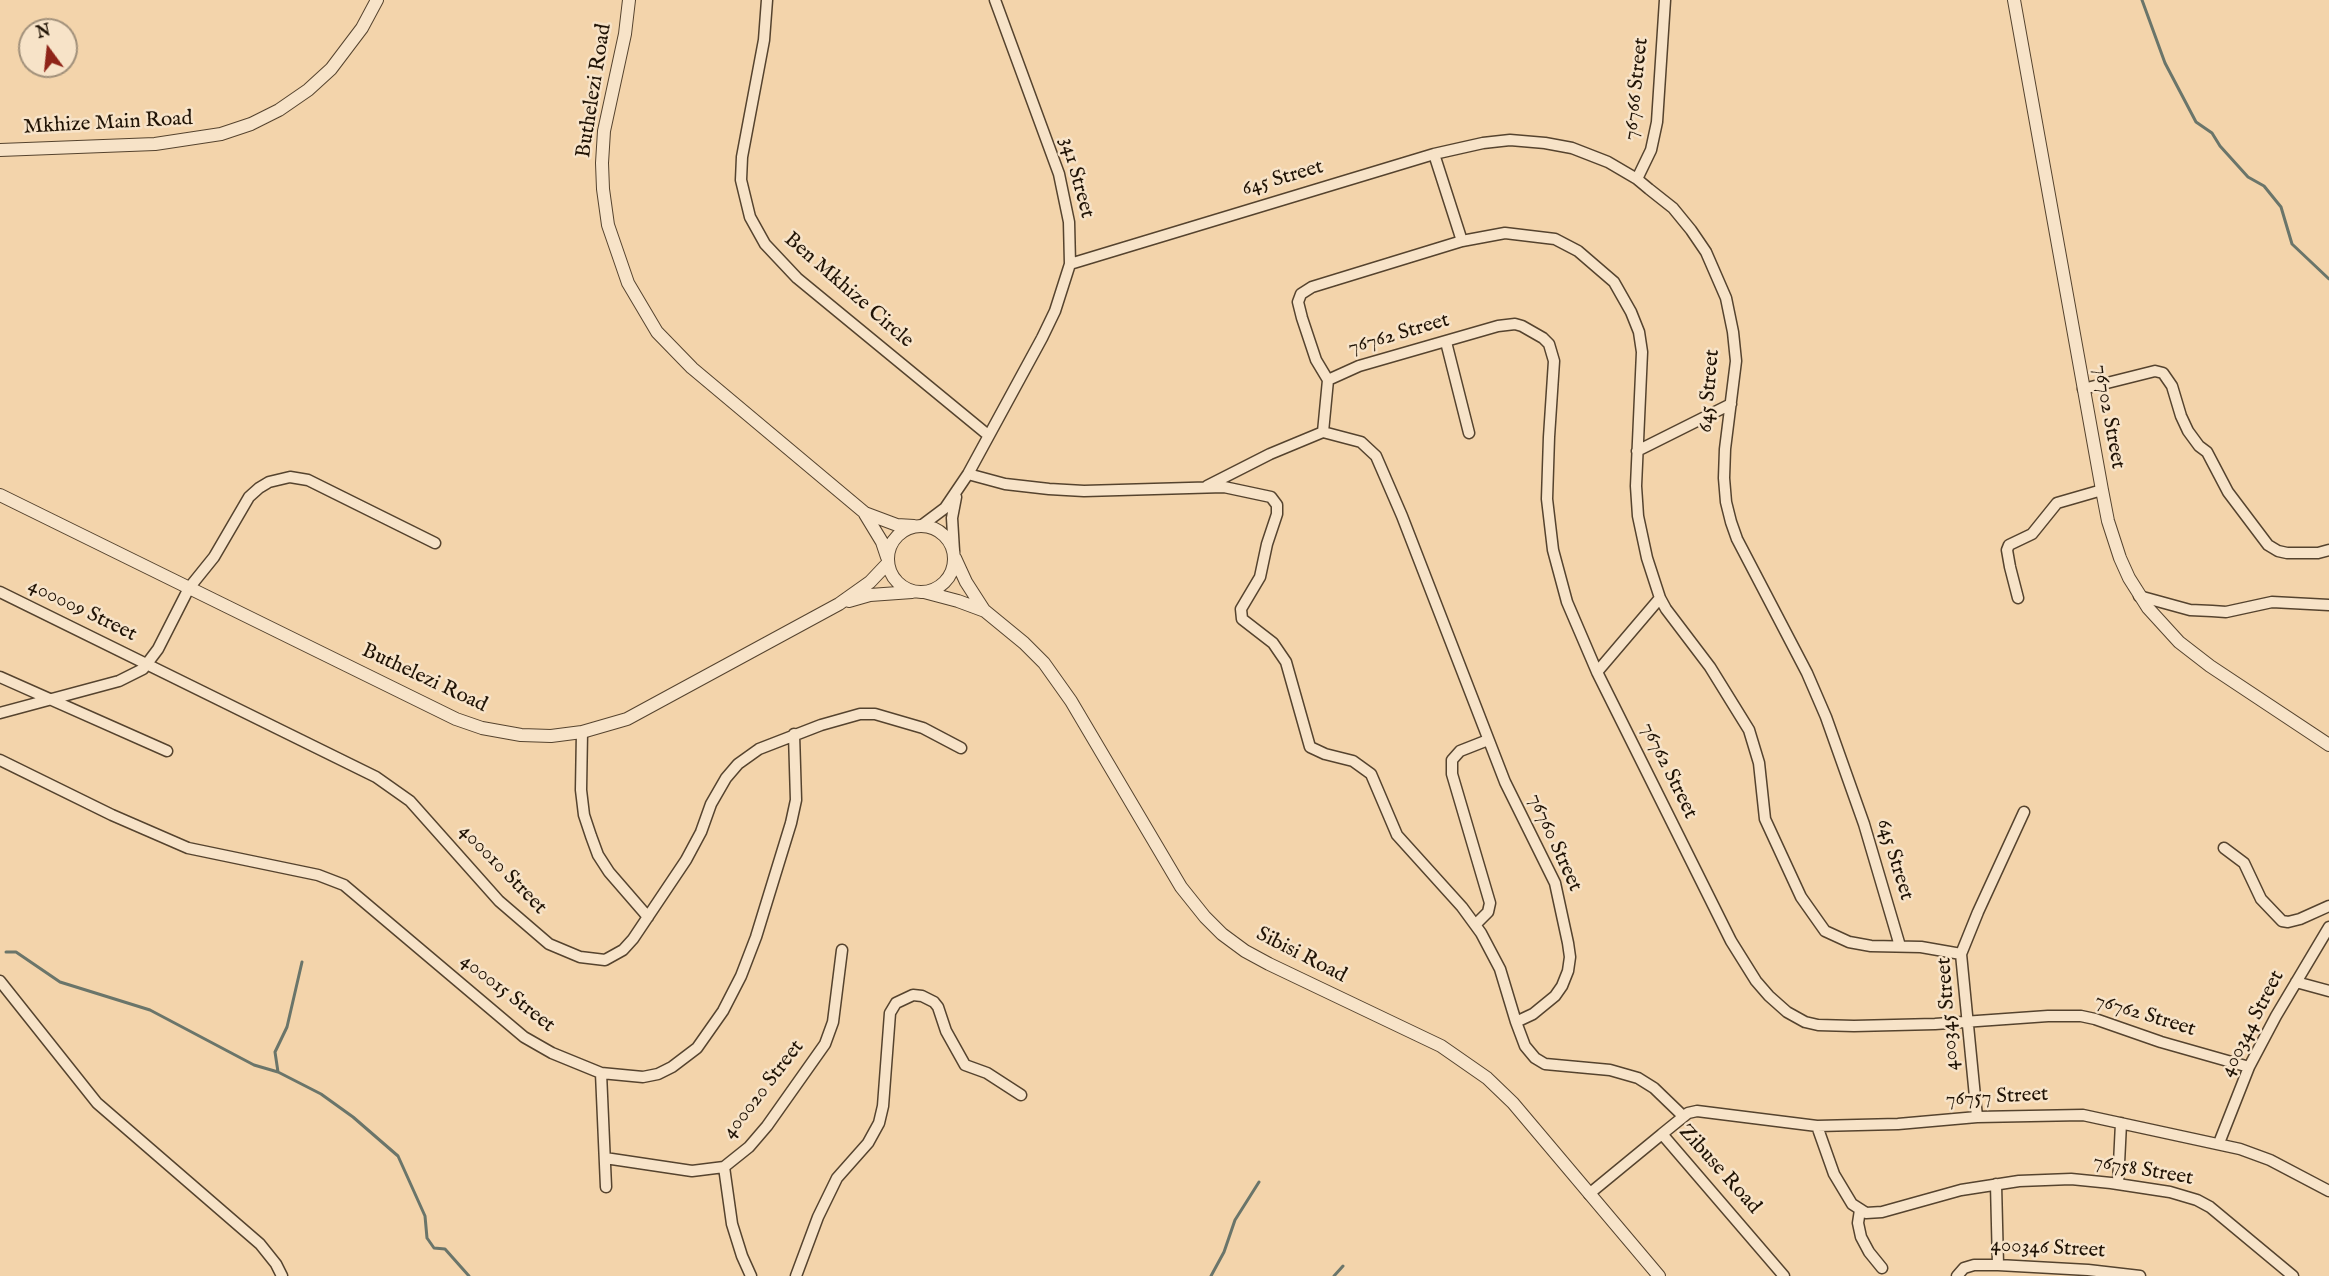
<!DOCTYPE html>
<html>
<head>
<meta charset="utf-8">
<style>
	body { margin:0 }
	#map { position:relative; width:2329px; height:1276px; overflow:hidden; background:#f3d4ab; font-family:"IM FELL English",serif }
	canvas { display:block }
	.north { position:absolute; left:18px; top:18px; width:60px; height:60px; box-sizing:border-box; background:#f7e3c8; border:2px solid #a1907a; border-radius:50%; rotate:345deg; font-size:16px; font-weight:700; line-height:24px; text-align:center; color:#201305 }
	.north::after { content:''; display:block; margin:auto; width:21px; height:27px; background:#8f2418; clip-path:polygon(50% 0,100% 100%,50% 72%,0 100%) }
</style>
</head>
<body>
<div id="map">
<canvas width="2329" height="1276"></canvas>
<div class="north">N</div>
</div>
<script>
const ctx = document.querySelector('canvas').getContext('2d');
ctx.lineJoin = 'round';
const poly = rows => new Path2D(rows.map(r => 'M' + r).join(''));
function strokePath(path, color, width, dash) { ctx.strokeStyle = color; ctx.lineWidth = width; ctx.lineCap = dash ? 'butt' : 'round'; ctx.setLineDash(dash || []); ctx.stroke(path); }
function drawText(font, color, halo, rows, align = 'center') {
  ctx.font = font + ' "IM FELL English",serif'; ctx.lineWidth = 5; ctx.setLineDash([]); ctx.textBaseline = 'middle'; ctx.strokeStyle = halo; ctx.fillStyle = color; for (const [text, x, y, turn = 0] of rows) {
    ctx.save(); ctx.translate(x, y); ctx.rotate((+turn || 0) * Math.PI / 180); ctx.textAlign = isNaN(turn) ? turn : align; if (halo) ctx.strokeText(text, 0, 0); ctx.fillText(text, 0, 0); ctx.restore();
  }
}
strokePath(poly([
	[2142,0,2165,63,2196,122,2212,133,2220,146,2248,177,2264,186,2281,207,2292,244,2329,279],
	[6,952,16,952,60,982,150,1010,254,1065,278,1072,321,1094,353,1117,398,1156,425,1216,427,1238,434,1248,445,1249,469,1276],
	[278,1072,275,1052,287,1027,302,962],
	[1211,1276,1224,1252,1235,1220,1259,1182],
	[1334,1276,1343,1266]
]), '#6a756a', 3);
const minor = poly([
	[767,0,764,40,742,157,741,180,750,217,765,244,797,278,988,435],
	[1434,154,1462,241],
	[1637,179,1651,150,1657,122,1665,0],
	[1070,264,1434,154,1483,143,1510,140,1545,143,1572,148,1608,162,1637,179,1649,189,1673,208,1691,230,1706,252,1726,298,1733,332,1736,361,1725,449,1724,478,1726,502,1731,522,1737,539,1807,673,1826,717,1864,824,1900,946],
	[1446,342,1469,433],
	[2083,389,2155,371,2163,373,2172,386,2181,416,2188,431,2199,446,2207,452,2228,492,2268,545,2278,551,2287,553,2318,553,2329,550],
	[1323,432,1361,442,1376,456,1402,516,1505,782,1555,883,1568,943,1570,957,1568,971,1562,986,1555,996,1533,1014,1516,1022,1525,1046,1535,1058,1545,1064,1610,1070,1638,1078,1654,1088,1683,1116],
	[1637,451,1731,404],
	[968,474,1005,484,1049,489,1084,491,1224,487,1271,497,1277,505,1277,514,1267,544,1260,577,1241,609,1242,619,1273,643,1286,662,1310,747,1325,754,1353,761,1371,774,1397,835,1462,907,1481,933,1500,969,1516,1022],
	[1207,486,1270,454,1323,432,1328,380],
	[921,526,945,508,968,474,1042,338,1055,311,1070,264,1069,222,1059,174,995,0],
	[954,551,952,518,956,497],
	[0,592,376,777,410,801,499,901,549,944,580,957,605,960,623,950,633,939,686,860,701,832,711,804,726,778,738,764,759,749,821,725,860,714,875,714,923,728,961,748],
	[2139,596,2190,610,2212,611,2226,612,2272,602,2329,605],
	[2018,598,2010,567,2007,550,2009,545,2032,534,2057,503,2102,490],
	[1597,672,1660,598],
	[0,677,167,751],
	[0,713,119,681,143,669,158,649,189,588,214,557,249,497,259,488,269,482,290,477,308,480,435,543],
	[582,732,581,790,584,815,591,836,598,855,609,872,648,917],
	[0,760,112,815,188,848,318,875,344,885,524,1037,552,1053,601,1073,643,1077,658,1074,672,1067,697,1048,723,1011,741,976,756,937,791,823,796,800,794,734],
	[2224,848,2244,863,2261,899,2282,921,2288,922,2300,919,2329,906],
	[1475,925,1488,912,1490,903,1452,774,1452,760,1460,751,1488,740],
	[1961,954,1921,947,1871,946,1849,942,1825,931,1801,897,1765,819,1759,763,1749,730,1710,667,1666,609,1660,598,1647,558,1638,516,1636,486,1642,352,1639,332,1631,312,1614,282,1578,251,1555,239,1505,233,1462,241,1312,287,1301,294,1298,302,1302,318,1316,360,1328,380,1359,366,1498,326,1515,324,1522,326,1543,338,1549,344,1554,361,1549,437,1547,499,1553,550,1567,602,1597,672,1731,941,1756,981,1769,996,1787,1012,1805,1022,1818,1025,1854,1026,1935,1024,2048,1016,2081,1016,2095,1019,2161,1042,2249,1067],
	[0,981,97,1103,260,1244,276,1264,282,1276],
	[2296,982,2329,991],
	[601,1073,606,1187],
	[1977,1117,1961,954,1978,912,2024,812],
	[1817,1126,1834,1174,1852,1204,1866,1213,1882,1212,1961,1190,2019,1181,2071,1179,2111,1183,2170,1192,2197,1200,2210,1207,2293,1276],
	[1662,1134,1688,1113,1697,1111,1817,1126,1898,1124,1977,1117,2083,1115,2240,1149,2270,1160,2329,1191],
	[2219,1143,2249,1067,2276,1016,2329,927],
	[605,1158,692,1171,724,1167,749,1147,767,1126,825,1044,833,1022,842,950],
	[724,1167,732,1224,742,1256,751,1276],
	[1996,1184,1998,1265],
	[2118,1184,2121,1123],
	[1589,1194,1662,1134,1784,1276],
	[1860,1210,1858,1223,1861,1237,1869,1252,1882,1268],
	[796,1276,818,1217,837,1178,868,1143,879,1123,883,1106,890,1013,896,1003,913,995,922,996,934,1002,938,1007,946,1031,965,1065,987,1073,1021,1095],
	[1957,1276,1964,1268,1974,1265,1998,1265,2088,1270,2140,1276]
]);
const tertiary = poly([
	[629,0,625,34,604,131,602,163,603,189,608,225,628,283,657,332,692,368,865,513,897,525,914,526],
	[2014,0,2102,490,2108,521,2120,558,2129,578,2148,608,2179,642,2210,666,2329,745],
	[0,150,155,144,221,134,251,124,279,110,308,90,331,69,362,28,377,0],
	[0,495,456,719,482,728,521,735,551,736,582,732,627,719,839,604,870,582,888,563],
	[865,514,882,542,887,557],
	'888 559a33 33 0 1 1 66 0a33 33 0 1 1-66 0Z',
	[955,558,966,582,984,610],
	[924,592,958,601,985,611,1024,643,1044,663,1071,701,1181,887,1205,917,1222,934,1245,951,1269,964,1441,1046,1487,1078,1513,1103,1659,1276],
	[849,601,870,595,912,592]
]);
strokePath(minor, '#55432e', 13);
strokePath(tertiary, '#55432e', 14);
strokePath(minor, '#f7e3c8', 10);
strokePath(tertiary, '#f7e3c8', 12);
drawText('21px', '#201305', '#f7e3c8', [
	["76766 Street",1637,89,-84],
	["Buthelezi Road",595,91,-81],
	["Mkhize Main Road",108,124,-3],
	["341 Street",1076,178,75],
	["645 Street",1283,179,-16],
	["Ben Mkhize Circle",848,291,41],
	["76762 Street",1399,335,-16],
	["645 Street",1710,391,-85],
	["76702 Street",2108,417,80],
	["400009 Street",82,611,26],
	["Buthelezi Road",424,679,25],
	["76762 Street",1668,771,64],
	["76760 Street",1554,843,66],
	["645 Street",1894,860,73],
	["400010 Street",502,870,46],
	["Sibisi Road",1301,956,27],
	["400015 Street",507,994,38],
	["400345 Street",1949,1014,-94],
	["76762 Street",2145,1016,17],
	["400344 Street",2253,1024,-63],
	["400020 Street",764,1090,-52],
	["76757 Street",1997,1098,-3],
	["Zibuse Road",1719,1170,48],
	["76758 Street",2143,1171,10],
	["400346 Street",2048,1249,3]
]);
</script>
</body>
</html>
